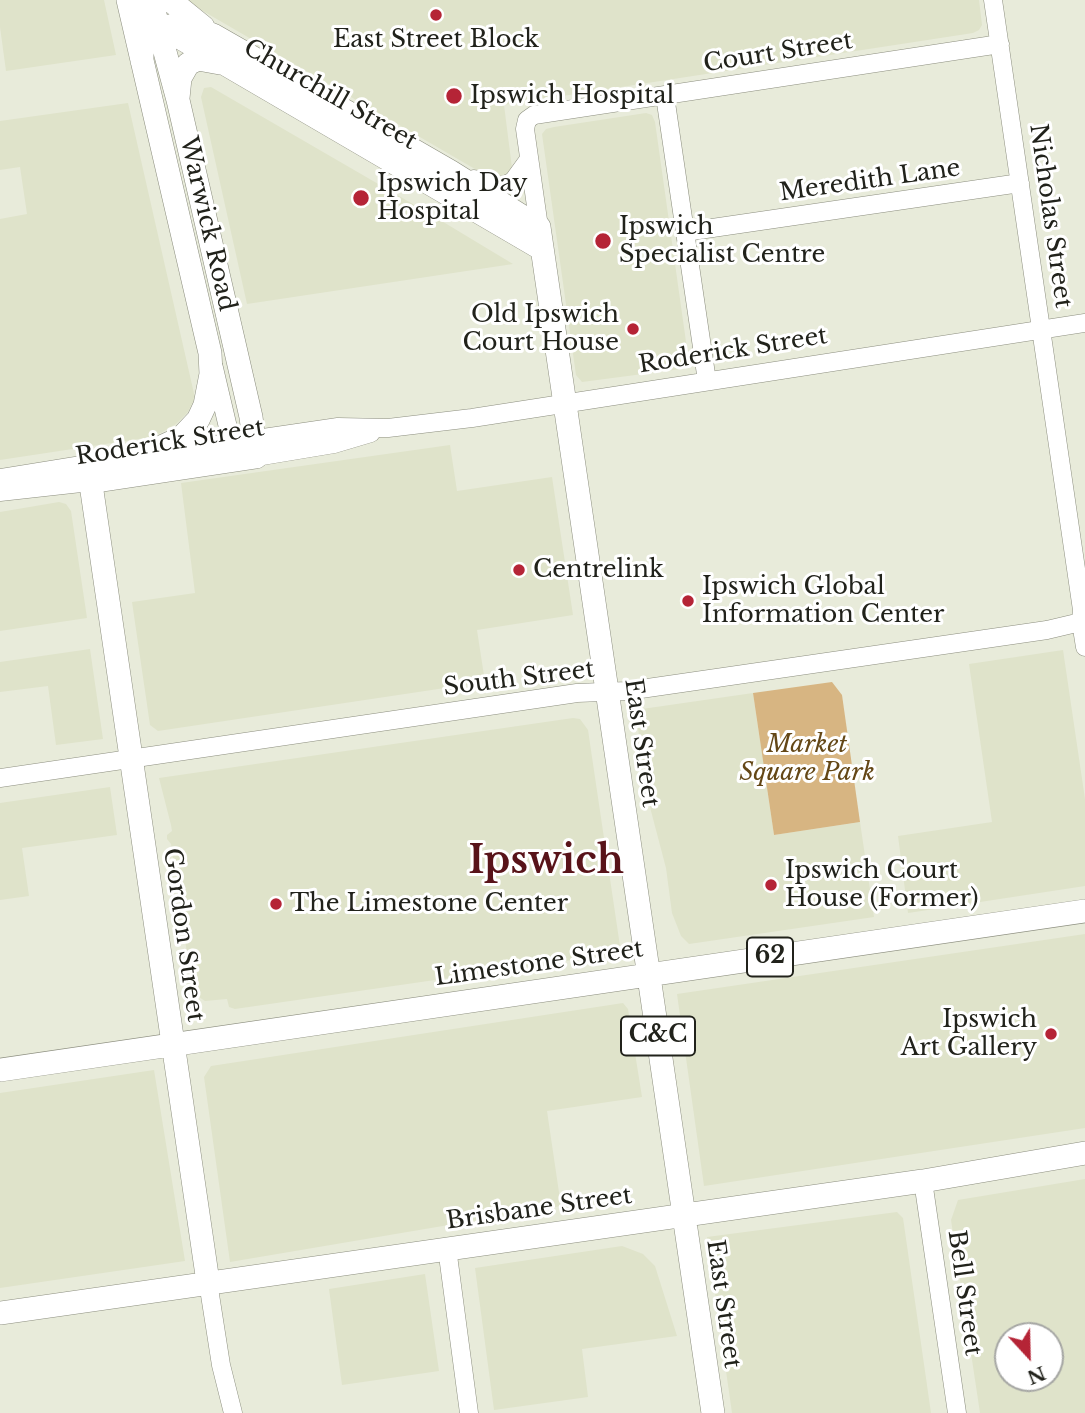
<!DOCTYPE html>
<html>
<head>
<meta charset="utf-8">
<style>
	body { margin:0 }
	#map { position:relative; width:1085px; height:1413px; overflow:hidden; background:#e8ebda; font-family:"Libre Baskerville",serif }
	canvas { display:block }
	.north { position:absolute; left:994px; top:1322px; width:70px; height:70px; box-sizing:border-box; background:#fff; border:2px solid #a6a7a4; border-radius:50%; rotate:158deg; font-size:19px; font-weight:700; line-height:28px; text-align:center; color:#21221b }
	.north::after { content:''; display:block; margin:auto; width:24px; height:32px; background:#b52436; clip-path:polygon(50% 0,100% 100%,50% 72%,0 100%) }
</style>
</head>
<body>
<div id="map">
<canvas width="1085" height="1413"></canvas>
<div class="north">N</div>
</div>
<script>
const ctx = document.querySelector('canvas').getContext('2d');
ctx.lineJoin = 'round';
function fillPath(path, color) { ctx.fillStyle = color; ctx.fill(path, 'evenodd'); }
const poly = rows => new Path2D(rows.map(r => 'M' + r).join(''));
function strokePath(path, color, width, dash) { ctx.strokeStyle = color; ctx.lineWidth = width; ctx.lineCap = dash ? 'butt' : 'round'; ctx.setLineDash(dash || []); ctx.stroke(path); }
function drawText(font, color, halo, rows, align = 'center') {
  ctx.font = font + ' "Libre Baskerville",serif'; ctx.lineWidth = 6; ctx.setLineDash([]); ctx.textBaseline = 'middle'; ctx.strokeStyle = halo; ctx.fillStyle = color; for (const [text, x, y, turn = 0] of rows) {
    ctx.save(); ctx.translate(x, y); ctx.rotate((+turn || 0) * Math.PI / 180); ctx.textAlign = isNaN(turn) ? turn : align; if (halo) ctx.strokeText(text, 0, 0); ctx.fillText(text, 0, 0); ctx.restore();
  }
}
fillPath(poly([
	[0,0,104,0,116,55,6,71,0,27],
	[184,0,979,0,982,25,979,30,973,33,504,105,512,168,510,173,499,179,487,176],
	[211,87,430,214,513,264,247,304,201,97,204,88],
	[128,103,195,398,188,412,176,424,161,433,145,438,0,460,0,219,27,214,20,167,0,170,0,121],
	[646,113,652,115,655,122,689,363,681,369,582,382,576,375,542,134,546,129,554,127],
	[450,445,457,491,552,477,573,615,477,630,485,682,158,731,150,725,132,602,195,593,181,483],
	[59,502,66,504,71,511,87,618,0,631,0,512],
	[90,649,103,739,56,745,48,686,0,692,0,662],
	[1063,650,1085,799,1085,886,908,913,898,836,992,822,969,664],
	[753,693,774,835,860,822,874,917,689,944,681,936,672,913,666,868,651,811,635,710],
	[573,718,580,719,588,730,621,953,235,1009,229,1007,227,999,205,1001,196,995,192,987,171,844,167,839,167,835,172,831,171,825,159,778],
	[110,787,117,835,22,848,29,896,0,900,0,803],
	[1085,934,1085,1128,704,1186,677,994],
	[623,1003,628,1009,642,1097,547,1111,561,1206,230,1262,204,1077,211,1066],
	[154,1070,185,1261,0,1288,0,1093],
	[1085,1179,1085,1413,980,1413,951,1220,958,1200],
	[1050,1336,1050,1378,1008,1378,1008,1336],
	[897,1212,903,1218,931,1413,732,1413,707,1237],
	[622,1246,643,1254,655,1266,677,1336,582,1349,588,1397,494,1410,475,1268],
	[425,1274,439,1371,342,1385,329,1289]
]), '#dfe3ca');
fillPath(poly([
	[832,682,842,695,860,822,774,835,753,693]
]), '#d7b582');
const minor = poly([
	[993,0,1082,610,1081,622,1085,647],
	[665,96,707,381],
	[474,179,494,186,505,185,513,181,529,159],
	[539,227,525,129,527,120,534,115,1000,44],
	[685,232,1020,183],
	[214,368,234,453],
	[161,453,338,427,388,428,472,418,1085,323],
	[256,457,334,444,371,433],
	[0,478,88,464],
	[0,492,90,482],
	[0,778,577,693,627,691,1047,630,1085,621],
	[923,1181,957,1413],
	[447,1248,469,1413],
	[208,1282,221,1365,233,1413]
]);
const major = poly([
	[128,0,210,353,211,374,205,405,198,420,181,438,146,454,88,464,208,1282],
	[170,0,203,27],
	[155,23,542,249],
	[142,61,142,47,151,35,170,26,189,25,213,35,255,59,451,172,539,227,713,1413],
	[178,98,180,78,188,64,198,59,220,63],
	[90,482,256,457,251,417,178,100,151,0],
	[0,1070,1085,911],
	[0,1313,923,1181,1085,1153]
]);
strokePath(minor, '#8c8e7f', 19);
strokePath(major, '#8c8e7f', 24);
strokePath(minor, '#fff', 18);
strokePath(major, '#fff', 23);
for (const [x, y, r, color] of [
	[436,15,7,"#b52436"],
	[454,96,9,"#b52436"],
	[361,198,9,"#b52436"],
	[603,241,9,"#b52436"],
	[633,329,7,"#b52436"],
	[519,570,7,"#b52436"],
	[688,601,7,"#b52436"],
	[771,885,7,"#b52436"],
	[276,904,7,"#b52436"],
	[1051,1034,7,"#b52436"]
]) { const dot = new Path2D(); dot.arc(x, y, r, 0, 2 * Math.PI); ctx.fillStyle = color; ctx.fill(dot); strokePath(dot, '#fff', 2.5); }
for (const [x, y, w] of [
	[770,957,46],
	[658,1036,74]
]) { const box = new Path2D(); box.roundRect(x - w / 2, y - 19.5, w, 39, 5); ctx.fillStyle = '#fff'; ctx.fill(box); strokePath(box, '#21221b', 2); }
drawText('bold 23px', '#21221b', null, [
	["62",770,957],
	["C&C",658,1036]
]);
drawText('24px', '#21221b', '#fff', [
	["East Street Block",436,40,"center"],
	["Ipswich Hospital",470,96],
	["Ipswich Day",377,184],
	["Hospital",377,212],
	["Ipswich",619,227],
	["Specialist Centre",619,255],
	["Old Ipswich",619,315,"right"],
	["Court House",619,343,"right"],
	["Centrelink",533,570],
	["Ipswich Global",702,587],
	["Information Center",702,615],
	["Ipswich Court",785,871],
	["House (Former)",785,899],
	["The Limestone Center",290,904],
	["Ipswich",1037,1020,"right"],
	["Art Gallery",1037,1048,"right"]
], 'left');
drawText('24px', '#21221b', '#fff', [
	["Court Street",778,53,-9],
	["Churchill Street",330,95,30],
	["Meredith Lane",870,181,-8],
	["Nicholas Street",1050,216,82],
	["Warwick Road",207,224,77],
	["Roderick Street",733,351,-9],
	["Roderick Street",170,443,-9],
	["South Street",519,679,-7],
	["East Street",641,743,82],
	["Gordon Street",183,935,82],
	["Limestone Street",539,964,-8],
	["Brisbane Street",539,1209,-8],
	["Bell Street",964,1293,82],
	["East Street",723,1304,82]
]);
drawText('italic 24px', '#644716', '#fff', [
	["Market",807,745],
	["Square Park",807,773]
]);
drawText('bold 38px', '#581319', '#fff', [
	["Ipswich",546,862]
]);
</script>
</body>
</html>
